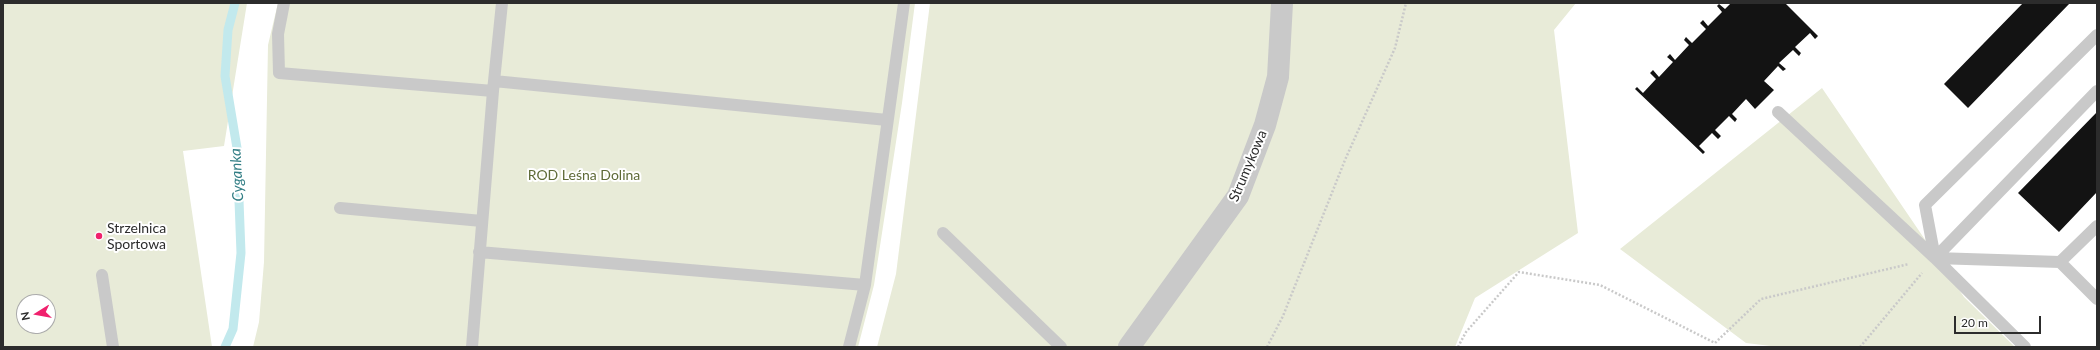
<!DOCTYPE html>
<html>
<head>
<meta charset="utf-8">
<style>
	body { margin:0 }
	#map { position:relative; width:2100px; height:350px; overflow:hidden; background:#fff; font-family:Lato,sans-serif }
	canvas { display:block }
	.frame { position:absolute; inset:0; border:4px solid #2c2c2c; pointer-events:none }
	.north { position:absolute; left:16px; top:294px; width:40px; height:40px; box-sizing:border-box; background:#fff; border:1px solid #ababab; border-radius:50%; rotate:259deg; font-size:11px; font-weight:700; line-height:16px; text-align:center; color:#2c2c2c }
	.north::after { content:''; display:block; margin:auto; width:14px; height:18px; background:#f0216d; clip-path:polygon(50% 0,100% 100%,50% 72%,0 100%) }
	.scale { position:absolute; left:1954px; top:316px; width:87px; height:18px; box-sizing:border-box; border:2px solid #2c2c2c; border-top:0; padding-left:5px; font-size:12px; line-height:14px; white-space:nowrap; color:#2c2c2c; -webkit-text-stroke:3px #fff; paint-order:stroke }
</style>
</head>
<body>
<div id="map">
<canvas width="2100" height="350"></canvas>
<div class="frame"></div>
<div class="north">N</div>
<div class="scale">20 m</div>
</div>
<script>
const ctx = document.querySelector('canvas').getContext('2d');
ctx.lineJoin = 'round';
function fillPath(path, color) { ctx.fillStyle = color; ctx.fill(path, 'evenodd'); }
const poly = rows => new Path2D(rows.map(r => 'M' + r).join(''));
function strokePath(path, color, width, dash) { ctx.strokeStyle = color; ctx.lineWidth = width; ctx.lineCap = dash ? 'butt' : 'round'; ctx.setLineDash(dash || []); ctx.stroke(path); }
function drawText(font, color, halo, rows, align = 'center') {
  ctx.font = font + ' Lato,sans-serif'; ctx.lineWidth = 4; ctx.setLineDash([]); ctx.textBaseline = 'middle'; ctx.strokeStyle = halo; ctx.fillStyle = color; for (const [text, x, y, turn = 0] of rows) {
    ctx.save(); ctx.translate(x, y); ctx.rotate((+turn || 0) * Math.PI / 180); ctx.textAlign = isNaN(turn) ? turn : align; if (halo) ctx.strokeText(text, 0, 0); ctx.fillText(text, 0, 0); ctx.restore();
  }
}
fillPath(poly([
	[3,3,247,3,224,146,183,151,212,347,3,347],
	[24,302,48,302,48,326,24,326],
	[278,3,915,3,902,103,874,285,858,347,253,347,259,322,264,262,268,45],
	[930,3,1576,3,1554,30,1578,233,1475,298,1455,347,877,347,896,274],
	[1822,88,1964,297,2015,347,1779,347,1746,343,1620,249]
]), '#e8ebd8');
strokePath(poly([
	[225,347,233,329,241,253,237,148,225,76,228,30,235,3]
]), '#c2e9ed', 9);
fillPath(poly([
	[1731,3,1785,3,1818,36,1815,39,1810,33,1795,47,1801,53,1799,56,1793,50,1779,63,1786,69,1783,71,1778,66,1764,81,1774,90,1755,109,1746,99,1732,114,1737,119,1735,122,1729,116,1715,130,1721,136,1718,139,1712,133,1699,146,1705,152,1703,154,1635,89,1637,87,1643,93,1656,79,1650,73,1653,70,1659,77,1673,62,1667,57,1670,54,1675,60,1689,45,1684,40,1686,37,1692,43,1706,29,1700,23,1703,20,1708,26,1722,12,1717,6,1719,4,1725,9],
	[2023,3,2070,3,1968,108,1944,84],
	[2097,112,2097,192,2059,232,2018,193]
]), '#131313');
strokePath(poly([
	[1267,347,1283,316,1345,160,1395,48,1406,3],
	[1458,347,1466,332,1519,272,1600,285,1715,343,1761,299,1909,264],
	[1860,347,1922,273]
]), '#c9c9c9', 2.5, [2, 2]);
strokePath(poly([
	[284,3,278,34,279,73,493,91],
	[494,81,887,120],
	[1778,112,1935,258,2025,347],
	[340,208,482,221],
	[943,233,1061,347],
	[479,252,865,285,849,347],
	[1935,258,1925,205,2097,35],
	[1935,258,2097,91],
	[1935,258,2060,262,2097,299],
	[2060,262,2097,226],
	[102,275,113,347],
	[865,285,904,3],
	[472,347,493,91,502,3]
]), '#c9c9c9', 12);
strokePath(poly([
	[1129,347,1238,196,1265,125,1278,77,1282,3]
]), '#c9c9c9', 22);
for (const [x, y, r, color] of [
	[99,236,4,"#f0216d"]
]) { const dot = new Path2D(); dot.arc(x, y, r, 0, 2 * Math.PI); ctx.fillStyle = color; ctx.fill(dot); strokePath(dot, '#fff', 1.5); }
drawText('14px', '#2c2c2c', '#fff', [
	["Strumykowa",1248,166,-67]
]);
drawText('14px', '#5e6a37', '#fff', [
	["ROD Leśna Dolina",584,175]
]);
drawText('14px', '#2c2c2c', '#fff', [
	["Strzelnica",107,228],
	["Sportowa",107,244]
], 'left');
drawText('italic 15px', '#327e85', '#fff', [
	["Cyganka",237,175,-93]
]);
</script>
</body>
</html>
